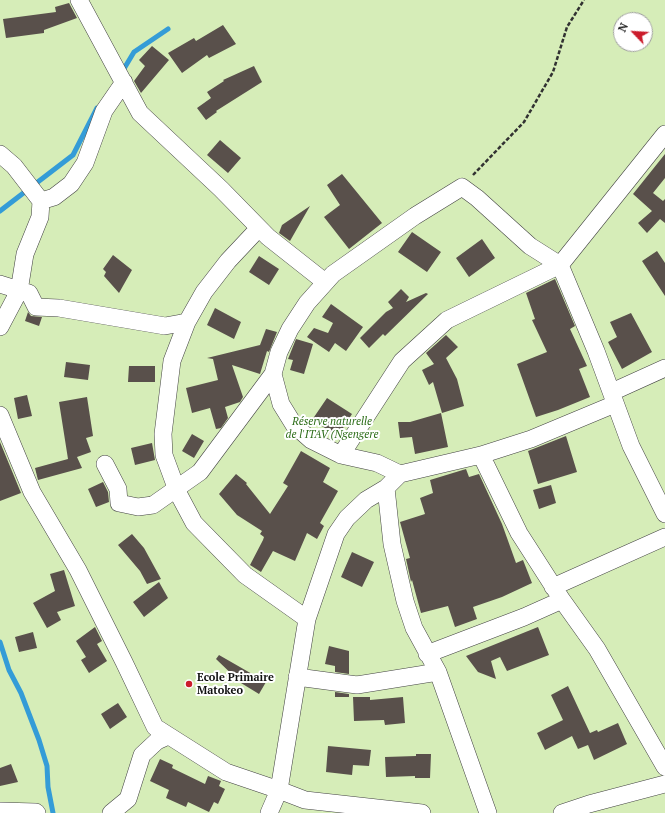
<!DOCTYPE html>
<html>
<head>
<meta charset="utf-8">
<style>
	body { margin:0 }
	#map { position:relative; width:665px; height:813px; overflow:hidden; background:#fffcf3; font-family:"PT Serif",serif }
	canvas { display:block }
	.north { position:absolute; left:613px; top:12px; width:40px; height:40px; box-sizing:border-box; background:#fff; border:1px solid #9f9f9f; border-radius:50%; rotate:295deg; font-size:11px; font-weight:700; line-height:16px; text-align:center; color:#101010 }
	.north::after { content:''; display:block; margin:auto; width:14px; height:18px; background:#cb1c2b; clip-path:polygon(50% 0,100% 100%,50% 72%,0 100%) }
</style>
</head>
<body>
<div id="map">
<canvas width="665" height="813"></canvas>
<div class="north">N</div>
</div>
<script>
const ctx = document.querySelector('canvas').getContext('2d');
ctx.lineJoin = 'round';
function fillPath(path, color) { ctx.fillStyle = color; ctx.fill(path, 'evenodd'); }
const poly = rows => new Path2D(rows.map(r => 'M' + r).join(''));
function strokePath(path, color, width, dash) { ctx.strokeStyle = color; ctx.lineWidth = width; ctx.lineCap = dash ? 'butt' : 'round'; ctx.setLineDash(dash || []); ctx.stroke(path); }
function drawText(font, color, halo, rows, align = 'center') {
  ctx.font = font + ' "PT Serif",serif'; ctx.lineWidth = 4; ctx.setLineDash([]); ctx.textBaseline = 'middle'; ctx.strokeStyle = halo; ctx.fillStyle = color; for (const [text, x, y, turn = 0] of rows) {
    ctx.save(); ctx.translate(x, y); ctx.rotate((+turn || 0) * Math.PI / 180); ctx.textAlign = isNaN(turn) ? turn : align; if (halo) ctx.strokeText(text, 0, 0); ctx.fillText(text, 0, 0); ctx.restore();
  }
}
fillPath(poly([
	[0,0,665,0,665,813,0,813],
	[621,20,645,20,645,44,621,44]
]), '#d6edb8');
strokePath(poly([
	[122,72,134,52,168,29],
	[0,211,73,155,97,108],
	[0,642,9,670,21,693,39,740,47,766,48,787,53,813]
]), '#349cd7', 5);
fillPath(poly([
	[69,3,77,18,44,30,44,33,6,38,3,19,56,12,55,7],
	[223,25,236,44,209,58,207,55,182,73,168,53,194,38,196,41],
	[152,46,169,60,141,93,134,81,145,66,139,60],
	[254,66,262,82,216,111,217,112,206,120,197,108,211,98,207,92,224,81,223,80],
	[220,140,241,158,228,173,207,155],
	[665,154,665,178,653,193,663,201,665,199,665,223,660,219,647,233,638,223,652,211,633,194],
	[342,174,382,223,349,249,324,217,340,205,327,185],
	[310,206,290,241,279,233,282,225],
	[412,232,441,252,427,272,398,252],
	[482,239,495,258,469,277,456,258],
	[657,251,665,263,665,296,642,261],
	[113,255,132,270,119,293,104,276,106,272,103,269],
	[259,256,279,269,269,285,249,272],
	[555,279,575,326,570,329,587,366,579,369,590,397,558,410,536,417,517,364,547,352,532,320,535,319,526,293],
	[401,289,409,297,406,302,426,293,428,294,385,336,383,334,369,348,360,338,386,312,393,308,388,302],
	[331,304,363,327,346,351,335,343,329,352,307,337,314,328,328,333,333,323,322,317],
	[215,308,241,322,234,339,207,325],
	[28,312,31,316,42,317,39,326,25,321],
	[631,313,652,352,622,369,608,342,617,337,610,322],
	[266,329,277,332,269,352,267,351,260,374,232,365,243,397,240,402,225,407,228,418,221,428,216,429,210,408,192,413,186,388,218,380,213,359,207,358,260,345],
	[446,335,458,347,446,358,457,379,464,406,442,413,433,382,429,385,422,370,434,364,426,353],
	[296,339,313,344,304,374,290,370,293,360,288,359],
	[66,362,90,365,88,380,64,377],
	[129,366,155,366,155,382,128,382],
	[27,395,32,416,18,419,14,398],
	[87,397,93,436,86,438,91,452,77,457,82,468,38,480,35,468,68,459,59,402],
	[327,398,352,414,338,436,312,420],
	[441,413,448,447,415,454,412,437,400,438,398,422,410,422],
	[192,434,204,441,194,458,182,451],
	[566,436,577,472,538,484,528,451],
	[0,442,21,493,0,501],
	[152,443,155,460,135,465,131,448],
	[301,451,330,468,323,482,338,491,320,523,324,526,317,539,307,533,295,561,273,551,261,572,250,565,263,540,264,537,260,534,262,531,237,515,219,494,236,474,247,483,246,484,270,514,288,486,283,483],
	[466,469,469,477,479,474,502,524,516,563,523,560,532,583,502,597,473,607,477,619,455,627,448,606,421,613,412,580,411,582,406,559,410,558,400,522,425,514,420,498,433,493,430,480],
	[103,482,108,492,109,502,96,507,88,489],
	[551,485,556,503,539,509,533,490],
	[132,534,144,548,161,579,147,584,140,571,118,545],
	[352,552,374,562,362,587,341,577],
	[64,570,75,606,57,612,61,620,47,628,33,603,55,591,50,574],
	[159,582,168,598,144,617,133,602],
	[95,627,102,641,97,644,107,661,89,673,81,660,86,657,76,641],
	[538,627,549,655,507,671,500,657,491,661,496,679,478,672,466,656],
	[33,632,37,648,19,652,15,637],
	[329,646,349,651,349,674,335,672,335,666,325,664],
	[219,655,266,682,259,694,241,683,216,659],
	[568,686,590,733,597,730,598,732,618,723,627,744,594,760,588,745,578,749,572,736,545,750,537,733,563,720,551,695],
	[335,692,349,694,349,697,335,697],
	[353,697,370,697,370,700,403,697,405,723,385,725,384,720,354,721],
	[118,703,127,717,110,729,101,714],
	[328,746,371,750,369,766,353,765,352,775,326,772],
	[416,754,431,754,430,778,415,778,415,776,386,777,385,757,416,756],
	[160,759,173,765,172,768,205,784,208,776,221,781,219,786,225,789,218,804,214,802,209,812,188,802,186,807,166,798,169,790,150,781],
	[11,764,18,782,0,786,0,768]
]), '#59504b');
const street = poly([
	[79,0,140,113,221,189,268,237,325,282],
	[0,154,14,166,41,201,40,217,25,254,19,291,0,327],
	[41,201,54,197,71,184,85,163,104,111,124,82],
	[259,228,228,261,204,292,187,322,172,361,163,434,164,455,178,493,194,523,245,575,307,619],
	[0,284,29,293,36,307,59,308,165,326,187,322],
	[612,392,665,368],
	[615,404,531,439,481,455,400,474,377,463,341,455,311,440,294,425,281,404,273,374,279,352,290,329,307,303,333,274,415,216,462,187,477,198,530,246,560,265,596,351,631,446,665,514],
	[0,415,32,492,78,570,124,662,155,727,226,772,279,790,307,619,336,534,347,518,366,500,386,488,400,474],
	[341,455,402,361,447,320,560,265,665,134],
	[105,464,118,489,119,503,138,507,153,505,200,472,273,374],
	[386,488,392,544,405,601,414,628,438,672,488,813],
	[553,587,665,537],
	[562,600,597,649,665,767],
	[427,654,524,617,562,600,519,533,481,455],
	[297,677,357,685,438,672],
	[0,811,36,812,37,813],
	[111,813,128,799,142,755,157,741,168,736],
	[269,813,279,790,305,800,422,813],
	[562,813,589,804,665,784]
]);
strokePath(street, '#434343', 18);
strokePath(poly([
	[473,175,524,122,553,72,567,27,584,0]
]), '#323232', 2.5, [4, 2]);
strokePath(street, '#fff', 17);
for (const [x, y, r, color] of [
	[189,684,4,"#cb1c2b"]
]) { const dot = new Path2D(); dot.arc(x, y, r, 0, 2 * Math.PI); ctx.fillStyle = color; ctx.fill(dot); strokePath(dot, '#fff', 1.5); }
drawText('italic 11px', '#2e6e1a', '#fff', [
	["Réserve naturelle",332,422],
	["de l'ITAV (Ngengere",332,435]
]);
drawText('bold 11px', '#101010', '#fff', [
	["Ecole Primaire",197,678],
	["Matokeo",197,691]
], 'left');
</script>
</body>
</html>
